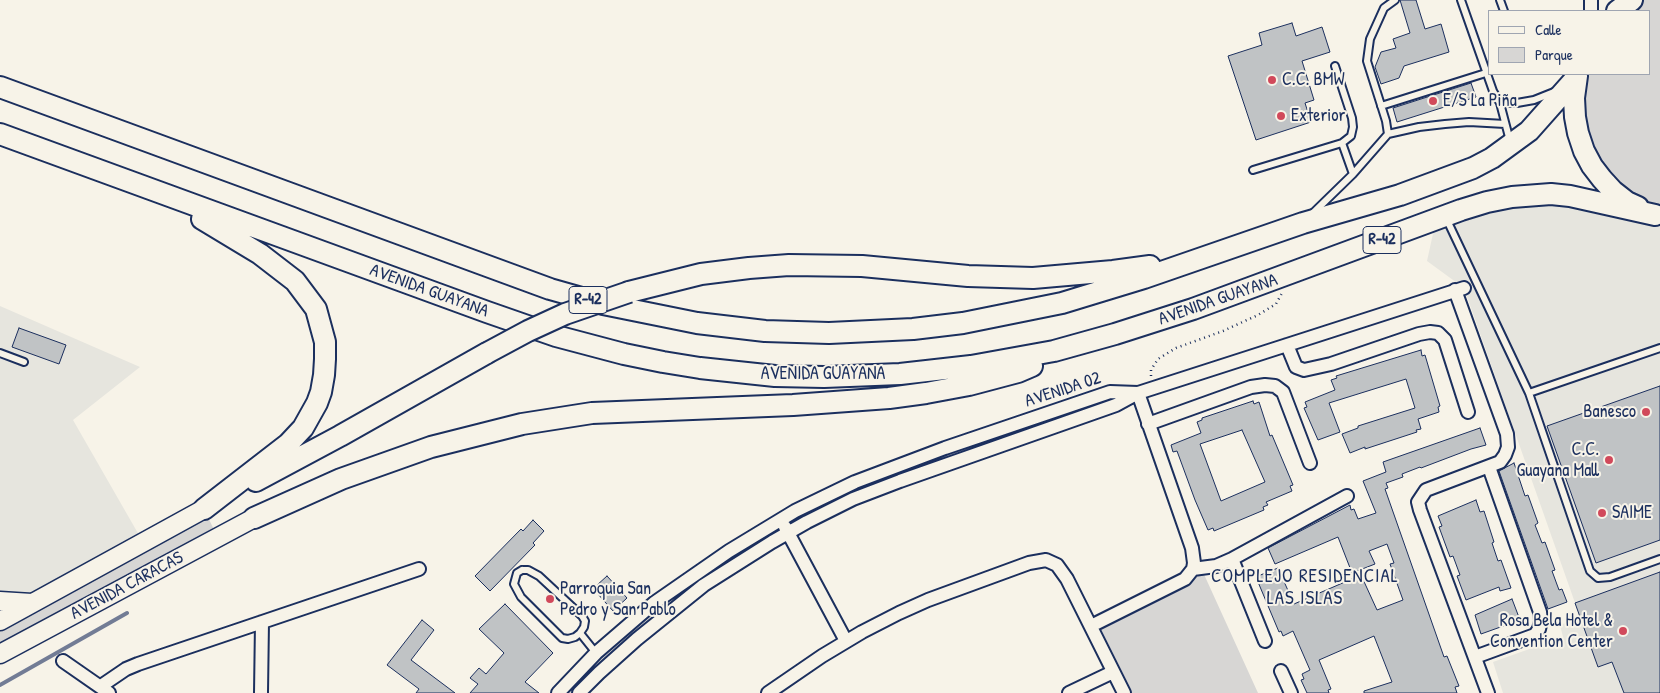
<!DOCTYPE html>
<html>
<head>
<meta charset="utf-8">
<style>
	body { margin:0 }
	#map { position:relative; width:1660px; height:693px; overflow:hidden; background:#f7f3e8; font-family:"Patrick Hand",sans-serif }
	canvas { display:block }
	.legend { position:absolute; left:1488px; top:10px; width:162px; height:65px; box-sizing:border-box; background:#f7f3e8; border:1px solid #9fa5b1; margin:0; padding:6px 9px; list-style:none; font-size:15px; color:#1b2f5e }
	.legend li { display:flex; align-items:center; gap:10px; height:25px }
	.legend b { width:25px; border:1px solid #9fa5b1 }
</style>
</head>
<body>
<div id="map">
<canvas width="1660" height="693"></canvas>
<ul class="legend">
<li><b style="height:6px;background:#f7f3e8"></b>Calle</li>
<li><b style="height:14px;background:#d7d6d4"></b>Parque</li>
</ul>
</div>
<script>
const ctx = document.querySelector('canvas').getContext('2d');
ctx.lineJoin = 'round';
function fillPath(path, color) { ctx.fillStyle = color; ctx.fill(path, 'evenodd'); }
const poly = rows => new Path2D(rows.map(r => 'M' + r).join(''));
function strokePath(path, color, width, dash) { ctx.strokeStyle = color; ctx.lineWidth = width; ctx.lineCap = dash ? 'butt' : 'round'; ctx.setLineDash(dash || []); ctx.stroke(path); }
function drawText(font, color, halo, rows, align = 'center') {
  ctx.font = font + ' "Patrick Hand",sans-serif'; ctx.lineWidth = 4; ctx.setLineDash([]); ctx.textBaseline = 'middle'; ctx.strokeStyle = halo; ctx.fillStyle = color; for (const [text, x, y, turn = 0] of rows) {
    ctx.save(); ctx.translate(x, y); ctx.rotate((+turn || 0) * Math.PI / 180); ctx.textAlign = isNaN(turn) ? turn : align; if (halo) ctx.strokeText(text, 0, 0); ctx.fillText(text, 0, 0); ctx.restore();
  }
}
fillPath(poly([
	[1512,197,1660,216,1660,693,1503,693,1493,662,1563,637,1560,625,1580,617,1464,288,1427,261,1436,220],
	[0,306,140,367,73,420,143,542,0,621]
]), '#e6e5de');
fillPath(poly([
	[1632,0,1660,0,1660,216,1627,202,1584,151,1578,74,1649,74,1649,11,1617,11],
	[1110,392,1138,393,900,481,736,564,579,693,558,693,614,637,795,511],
	[204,509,218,538,0,654,0,621],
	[1192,548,1258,693,1124,693,1091,626,1185,579]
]), '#d7d6d4');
strokePath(poly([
	[0,685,127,613]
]), '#727c95', 4);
const building = poly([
	[1400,0,1416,0,1425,29,1441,24,1449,52,1404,66,1399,78,1381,84,1375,67,1381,52,1396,48,1393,39,1410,33,1400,0],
	[1292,23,1296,36,1322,27,1330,52,1302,61,1314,100,1305,103,1311,122,1256,140,1228,56,1262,45,1259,33,1292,23],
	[1471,83,1476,97,1397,122,1393,108,1471,83],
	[19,328,66,345,59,364,12,347,19,328],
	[1421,350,1422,356,1425,355,1440,406,1438,407,1439,412,1418,419,1421,429,1416,430,1417,432,1365,449,1365,447,1350,453,1342,434,1358,428,1358,426,1415,408,1406,379,1329,403,1340,432,1318,440,1304,408,1307,407,1305,402,1335,390,1331,380,1337,378,1336,376,1421,350],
	[1660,386,1660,540,1596,563,1547,426,1660,386],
	[1253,401,1254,404,1259,402,1270,436,1272,435,1293,485,1290,486,1292,491,1266,502,1268,505,1263,507,1264,510,1214,531,1213,528,1208,530,1195,500,1177,451,1173,452,1171,445,1201,433,1197,422,1202,420,1202,418,1253,401],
	[1242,430,1265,482,1221,501,1200,444,1242,430],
	[1480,428,1486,445,1471,449,1421,468,1420,467,1402,474,1403,477,1386,483,1388,488,1385,489,1444,657,1447,656,1459,686,1455,687,1457,693,1364,693,1364,691,1392,682,1374,636,1319,660,1331,689,1328,690,1329,693,1307,693,1301,680,1304,679,1302,674,1310,670,1293,631,1283,636,1281,631,1279,632,1258,582,1260,581,1258,576,1278,568,1294,604,1361,575,1377,610,1403,600,1390,564,1394,563,1387,544,1369,551,1375,564,1352,573,1338,537,1275,564,1268,548,1350,505,1351,510,1354,509,1358,519,1376,513,1363,481,1386,472,1383,462,1480,428],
	[1514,463,1525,496,1528,495,1538,523,1535,525,1542,543,1545,542,1555,570,1552,571,1559,590,1562,589,1567,602,1548,609,1499,471,1514,463],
	[1476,500,1480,512,1484,511,1494,542,1492,543,1498,561,1501,560,1511,588,1500,591,1499,587,1466,600,1457,576,1460,575,1453,556,1450,557,1439,527,1442,526,1438,516,1476,500],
	[533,520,544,531,533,543,535,545,490,591,475,576,521,529,523,531,533,520],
	[1660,572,1660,693,1624,693,1612,662,1598,667,1575,603,1660,572],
	[607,576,627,598,613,611,597,593,600,591,596,586,607,576],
	[1512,599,1520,620,1481,634,1475,615,1512,599],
	[505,604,553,653,525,682,539,693,470,693,478,684,470,678,479,668,486,674,504,653,479,629,505,604],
	[422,620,434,630,411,660,455,693,416,693,419,689,387,665,422,620]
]);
fillPath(building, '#c0c3c5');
strokePath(building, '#1b2f5e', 1);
const lane = poly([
	[1461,0,1493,91,1500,103,1517,103,1534,100,1554,92],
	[1500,0,1504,11],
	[1500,103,1510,141],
	[1381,106,1489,72],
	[1388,134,1419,127,1445,124,1469,122,1505,124],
	[1342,143,1353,174],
	[1253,170,1342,143,1351,136,1353,127,1352,118,1335,66],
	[1313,213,1353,174,1388,134,1386,121,1367,61,1370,39,1384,8,1395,0],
	[1446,218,1529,393],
	[1660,348,1529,393,1590,571,1598,578,1610,577,1660,559],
	[0,353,24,362],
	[522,570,528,570,539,576,582,616,585,621,584,627,580,633,575,637,568,639,562,638,521,597,514,584,517,573,522,570],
	[580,633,596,653]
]);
const street = poly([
	[1591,11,1591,0],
	[1455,290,1507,434,1508,447,1505,455,1500,462,1426,490,1418,502,1420,510,1488,693],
	[1287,345,1296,367,1304,370,1331,364,1419,334,1430,332,1438,333,1445,340,1468,412],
	[1148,424,1251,387,1265,385,1275,386,1283,392,1310,463],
	[785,527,846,641],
	[1232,559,1265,641],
	[1193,569,1216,566,1232,559,1347,496],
	[1091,626,1185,579,1193,569,1194,563,1192,548,1138,393],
	[1475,657,1535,635,1539,629,1541,621,1540,612,1489,467],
	[63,661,109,693],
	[1281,671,1291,693],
	[101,686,126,669,138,664,419,569],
	[261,693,262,622],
	[558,693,596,653,654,603,729,551,795,511,855,482,945,448,1110,392,1138,393],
	[579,693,599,673,637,639,704,585,772,542,807,522,853,499,900,481,1116,405,1138,393,1464,288],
	[768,693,822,656,862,632,899,613,928,600,1029,563,1046,560,1057,565,1067,579,1124,693],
	[1069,693,1113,672]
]);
const secondary = poly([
	[0,601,32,603],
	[0,621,204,509],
	[0,654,254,518]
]);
const primary = poly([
	[1617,11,1632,0],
	[1577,76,1574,98,1575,117,1578,133,1584,151,1592,166,1602,179,1613,191,1627,202,1638,207],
	[0,87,550,289,603,304,697,323,765,331,829,333,913,329,963,323,1062,303,1144,278,1303,223,1400,195,1473,168,1492,158,1529,131,1576,78],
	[0,134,487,312,556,336,624,354,663,362,700,368,775,376,824,377,900,374,971,366,1054,351,1115,334,1193,309,1461,210,1487,202,1512,197,1551,194,1570,196,1655,215],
	[202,219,260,254,295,281,316,309,325,342,325,359,324,375,321,392,317,403,303,428,288,444,204,509],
	[629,292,701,274,749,268,789,265,862,266,968,276,1033,278,1113,271,1150,266],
	[256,481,340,436,487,353],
	[254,518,341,479,431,447,522,424,592,413,793,405,889,398,926,393,969,385,1018,372,1032,366]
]);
strokePath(lane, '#1b2f5e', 10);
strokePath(street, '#1b2f5e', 16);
strokePath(secondary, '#1b2f5e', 21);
strokePath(primary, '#1b2f5e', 24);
strokePath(poly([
	[1151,376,1151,370,1158,359,1166,354,1176,348,1223,331,1258,315,1276,304,1282,293]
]), '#1b2f5e', 2.5, [1, 4]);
strokePath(lane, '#f7f3e8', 6);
strokePath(street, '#f7f3e8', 12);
strokePath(secondary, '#f7f3e8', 18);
strokePath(primary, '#f7f3e8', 20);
const primaryBridge = poly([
	[487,353,528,331,565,314,629,292]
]);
strokePath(primaryBridge, '#1b2f5e', 24, []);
strokePath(primaryBridge, '#f7f3e8', 20);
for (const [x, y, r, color] of [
	[1272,80,5,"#d1495b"],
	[1433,101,5,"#d1495b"],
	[1281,116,5,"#d1495b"],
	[1646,412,5,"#d1495b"],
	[1609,460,5,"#d1495b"],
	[1602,513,5,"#d1495b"],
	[550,599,5,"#d1495b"],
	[1623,631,5,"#d1495b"]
]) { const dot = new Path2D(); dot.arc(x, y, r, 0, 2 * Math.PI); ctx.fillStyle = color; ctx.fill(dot); strokePath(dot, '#f7f3e8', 2); }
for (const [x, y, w] of [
	[1382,240,38],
	[588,300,38]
]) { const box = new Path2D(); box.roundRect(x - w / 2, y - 13.5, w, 27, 4); ctx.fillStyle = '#f7f3e8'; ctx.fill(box); strokePath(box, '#1b2f5e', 1); }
drawText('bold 16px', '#1b2f5e', null, [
	["R-42",1382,240],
	["R-42",588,300]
]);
drawText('18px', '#1b2f5e', '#f7f3e8', [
	["C.C. BMW",1282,80],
	["E/S La Piña",1443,101],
	["Exterior",1291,116],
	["Banesco",1636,412,"right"],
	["C.C.",1599,450,"right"],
	["Guayana Mall",1599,471,"right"],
	["SAIME",1612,513],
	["Parroquia San",560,589],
	["Pedro y San Pablo",560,610],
	["Rosa Bela Hotel &",1613,621,"right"],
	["Convention Center",1613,642,"right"]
], 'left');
drawText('18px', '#1b2f5e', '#f7f3e8', [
	["AVENIDA GUAYANA",429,291,20],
	["AVENIDA GUAYANA",1218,300,-19],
	["AVENIDA GUAYANA",823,374],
	["AVENIDA 02",1063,390,-18],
	["AVENIDA CARACAS",127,586,-28]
]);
ctx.letterSpacing = '1px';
drawText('19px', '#1b2f5e', '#f7f3e8', [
	["COMPLEJO RESIDENCIAL",1305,577],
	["LAS ISLAS",1305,599]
]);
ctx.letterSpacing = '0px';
</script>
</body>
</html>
